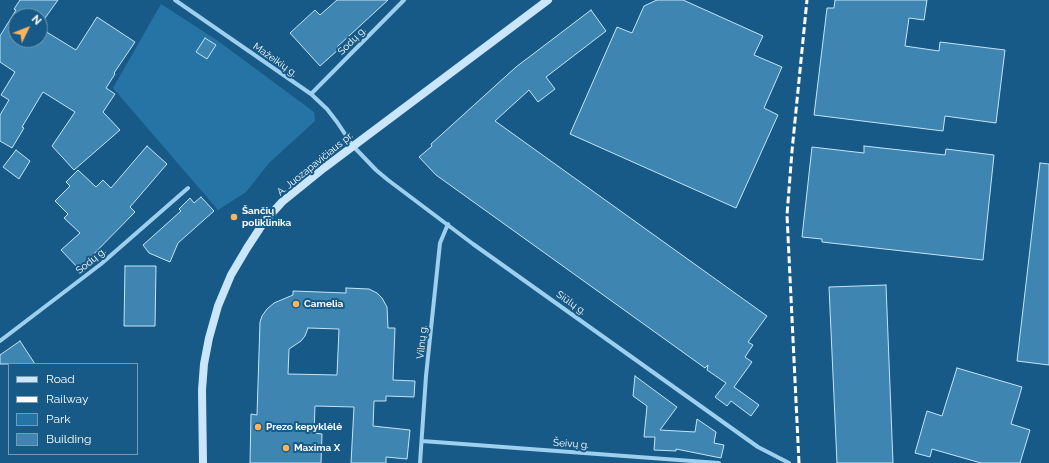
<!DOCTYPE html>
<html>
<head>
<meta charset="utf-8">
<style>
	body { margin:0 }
	#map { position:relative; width:1049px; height:463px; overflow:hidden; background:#175a87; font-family:Raleway,sans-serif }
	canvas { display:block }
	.legend { position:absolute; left:8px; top:363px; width:130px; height:92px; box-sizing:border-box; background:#175a87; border:1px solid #749cb7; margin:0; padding:5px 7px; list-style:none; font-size:12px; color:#fff }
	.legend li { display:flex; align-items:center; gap:8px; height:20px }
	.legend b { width:20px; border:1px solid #749cb7 }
	.north { position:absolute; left:8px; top:8px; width:40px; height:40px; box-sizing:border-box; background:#175a87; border:1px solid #749cb7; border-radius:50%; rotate:47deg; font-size:11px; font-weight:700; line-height:16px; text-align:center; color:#fff }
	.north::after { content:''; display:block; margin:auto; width:14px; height:18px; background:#ffb45a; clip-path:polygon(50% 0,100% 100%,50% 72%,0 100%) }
</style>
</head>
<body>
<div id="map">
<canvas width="1049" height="463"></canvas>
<ul class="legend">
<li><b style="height:5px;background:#cae6fa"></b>Road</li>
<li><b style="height:5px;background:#fff"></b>Railway</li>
<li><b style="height:11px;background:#2674a5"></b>Park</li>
<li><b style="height:11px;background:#3f85b1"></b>Building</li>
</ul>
<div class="north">N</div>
</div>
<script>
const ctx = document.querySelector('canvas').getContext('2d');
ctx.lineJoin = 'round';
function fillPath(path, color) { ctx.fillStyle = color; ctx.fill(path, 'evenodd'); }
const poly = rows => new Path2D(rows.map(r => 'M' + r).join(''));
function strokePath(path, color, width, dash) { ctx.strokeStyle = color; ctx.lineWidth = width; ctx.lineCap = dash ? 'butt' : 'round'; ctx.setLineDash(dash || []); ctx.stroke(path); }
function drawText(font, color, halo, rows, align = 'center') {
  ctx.font = font + ' Raleway,sans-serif'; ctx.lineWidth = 4; ctx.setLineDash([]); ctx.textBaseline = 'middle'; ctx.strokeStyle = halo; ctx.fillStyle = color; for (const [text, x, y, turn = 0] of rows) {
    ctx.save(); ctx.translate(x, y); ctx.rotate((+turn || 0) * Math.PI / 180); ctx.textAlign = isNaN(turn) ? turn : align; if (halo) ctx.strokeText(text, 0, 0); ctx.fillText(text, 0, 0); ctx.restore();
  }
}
fillPath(poly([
	[161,4,218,41,314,112,315,121,269,163,246,192,218,210,113,88]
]), '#2674a5');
const building = poly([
	[20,0,58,0,40,25,40,16,16,16,16,40,40,40,40,28,76,50,97,17,135,42,114,73,115,74,106,88,115,94,103,112,120,130,74,170,52,146,75,112,43,92,22,127,24,128,12,148,0,141,0,115,9,100,1,95,15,72,0,62,0,36,16,10,14,9,20,0],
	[337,0,388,0,337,47,339,49,320,66,290,33,315,10,320,15,337,0],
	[657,0,683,0,763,36,754,55,782,67,764,108,778,115,736,208,570,134,617,27,632,33,644,6,657,0],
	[835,0,927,0,924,20,909,18,905,46,939,51,940,42,1005,50,996,123,945,116,943,131,814,115,827,8,834,8,835,0],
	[591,10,606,31,546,77,555,89,538,102,529,90,495,121,767,316,748,342,753,345,745,357,752,362,734,387,759,405,751,416,731,401,727,406,715,397,726,383,707,370,708,365,705,368,436,175,419,157,432,146,431,144,516,67,591,10],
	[205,38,216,45,207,59,196,52,205,38],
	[147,146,167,164,130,207,135,212,79,269,61,250,80,233,64,218,68,214,55,201,70,186,66,182,78,170,96,187,103,180,111,188,147,146],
	[864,146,945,155,946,149,994,155,983,260,822,242,822,239,802,237,812,147,864,153,864,146],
	[16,150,30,161,19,179,3,167,16,150],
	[1040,163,1049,164,1049,365,1017,361,1040,163],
	[201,197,214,211,178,243,170,262,149,253,143,245,181,211,179,209,190,198,194,203,201,197],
	[125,266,156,266,155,326,124,326,125,266],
	[886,285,893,463,837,463,829,287,886,285],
	[346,288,369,289,377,293,382,298,387,307,388,328,395,328,393,380,415,381,414,397,386,396,386,401,374,401,373,426,410,430,407,459,386,457,386,463,351,463,354,407,315,406,314,433,322,434,321,463,250,463,251,414,257,415,260,322,262,316,267,309,274,303,293,295,293,291,346,293,346,288],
	[308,328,339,329,337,375,288,374,289,349,301,341,305,336,308,328],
	[20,341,35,364,0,364,0,355,20,341],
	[957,368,1022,387,1011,424,1030,430,1020,463,981,463,932,449,930,457,915,453,927,411,942,416,957,368],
	[635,376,677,407,660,430,695,432,697,419,716,432,714,443,724,445,721,458,676,449,676,451,654,450,655,437,644,437,647,406,633,396,635,376]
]);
fillPath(building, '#3f85b1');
strokePath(building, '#c3e5fa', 1);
strokePath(poly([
	[175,0,311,94,327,109,337,122,353,146,376,170,388,180,473,244,758,447,789,463],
	[311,94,404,0],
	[0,341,101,264,188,188],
	[422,441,719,463],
	[420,463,426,376,440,243,448,224]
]), '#9dcfee', 4);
strokePath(poly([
	[203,463,202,390,204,364,209,338,218,306,231,275,247,248,264,222,282,202,324,168,548,0]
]), '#cae6fa', 8);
strokePath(poly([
	[799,463,787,215,792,151,807,0]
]), '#fff', 3, [7, 3]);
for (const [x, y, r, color] of [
	[234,217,4,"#ffb45a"],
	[296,304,4,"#ffb45a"],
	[258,427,4,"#ffb45a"],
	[286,448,4,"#ffb45a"]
]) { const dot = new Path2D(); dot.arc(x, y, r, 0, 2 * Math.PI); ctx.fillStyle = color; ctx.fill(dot); strokePath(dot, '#175a87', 1.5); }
drawText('10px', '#fff', '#175a87', [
	["Sodų g.",352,41,-45],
	["Mažeikių g.",275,60,35],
	["A. Juozapavičiaus pr.",315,164,-39],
	["Sodų g.",91,261,-39],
	["Siūlų g.",571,303,35],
	["Vilnų g.",422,342,-84],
	["Šeivų g.",571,444,4]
]);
drawText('bold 10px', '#fff', '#175a87', [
	["Šančių",242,211],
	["poliklinika",242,223],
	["Camelia",304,304],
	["Prezo kepyklėlė",266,427],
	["Maxima X",294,448]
], 'left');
</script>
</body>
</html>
